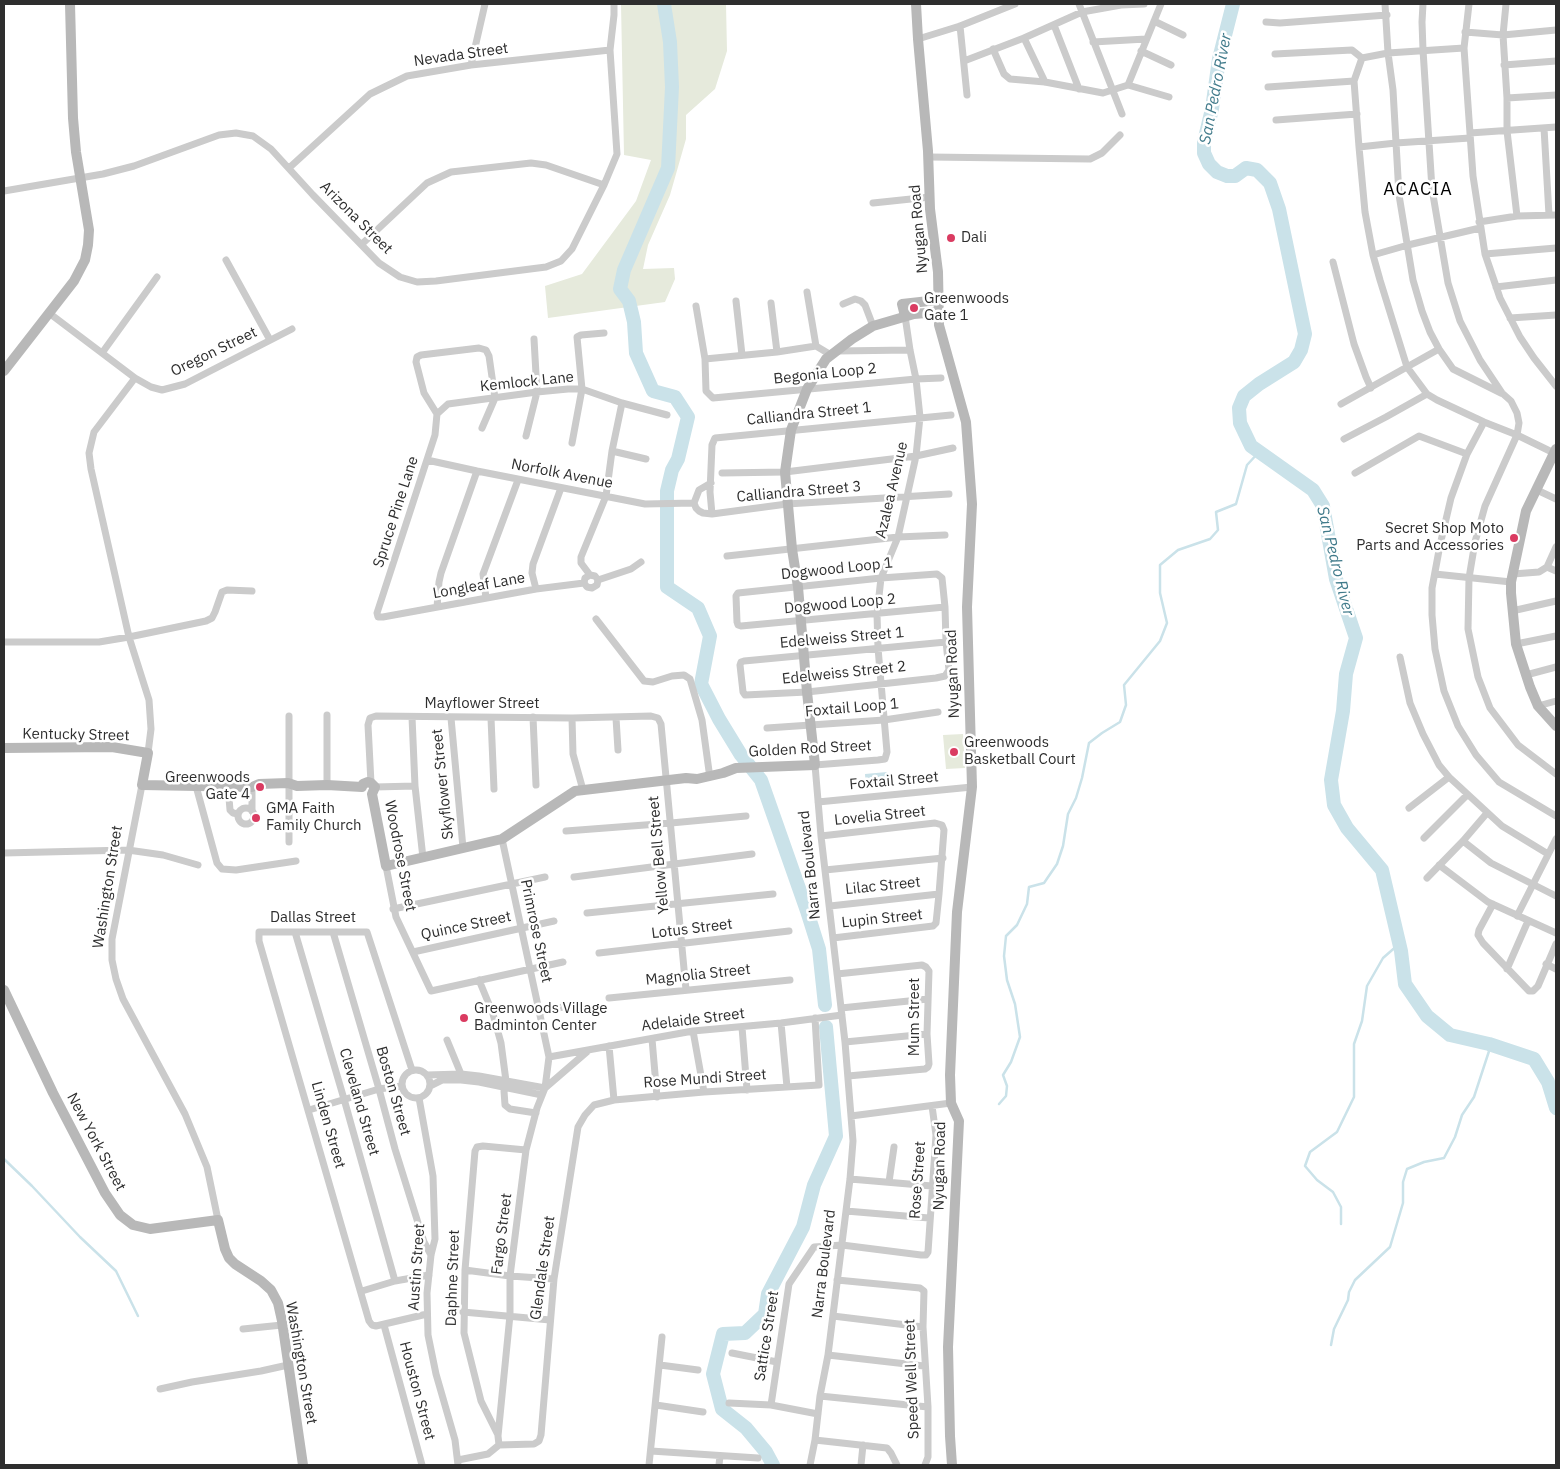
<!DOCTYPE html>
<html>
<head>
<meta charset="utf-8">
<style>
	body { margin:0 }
	#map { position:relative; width:1560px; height:1469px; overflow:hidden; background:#fff; font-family:"IBM Plex Sans",sans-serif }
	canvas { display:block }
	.frame { position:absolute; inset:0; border:5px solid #2e2e2e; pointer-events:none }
</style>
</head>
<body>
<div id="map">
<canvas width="1560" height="1469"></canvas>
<div class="frame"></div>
</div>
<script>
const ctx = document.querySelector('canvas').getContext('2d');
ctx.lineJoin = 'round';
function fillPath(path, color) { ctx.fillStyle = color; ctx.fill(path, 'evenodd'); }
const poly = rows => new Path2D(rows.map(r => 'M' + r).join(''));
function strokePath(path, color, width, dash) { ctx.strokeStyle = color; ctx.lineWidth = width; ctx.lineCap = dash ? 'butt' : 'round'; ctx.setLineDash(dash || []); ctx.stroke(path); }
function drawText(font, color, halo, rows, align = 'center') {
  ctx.font = font + ' "IBM Plex Sans",sans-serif'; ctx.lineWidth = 5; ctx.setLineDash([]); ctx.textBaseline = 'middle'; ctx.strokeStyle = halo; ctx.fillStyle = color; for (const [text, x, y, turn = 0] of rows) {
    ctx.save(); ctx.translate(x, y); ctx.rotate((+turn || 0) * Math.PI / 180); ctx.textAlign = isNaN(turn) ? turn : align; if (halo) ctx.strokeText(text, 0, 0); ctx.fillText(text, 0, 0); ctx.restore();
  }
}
fillPath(poly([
	[621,4,726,4,727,51,715,89,686,115,686,139,670,195,648,245,643,269,674,268,675,279,665,302,548,318,545,286,582,274,636,201,651,160,624,155],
	[963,734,965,768,946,769,943,735]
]), '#e6eadc');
fillPath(poly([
	[887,772,888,784,866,787,865,774]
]), '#cae2e9');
strokePath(poly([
	[999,1104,1006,1096,1007,1086,1003,1075,1011,1062,1020,1037,1015,1004,1007,980,1004,956,1006,936,1017,925,1027,904,1029,887,1044,883,1057,864,1063,846,1068,814,1076,798,1082,778,1089,743,1102,733,1120,722,1126,705,1124,685,1160,641,1167,623,1160,593,1160,565,1178,550,1210,539,1218,530,1216,512,1236,504,1247,465,1259,452],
	[4,1159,32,1186,80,1237,116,1271,138,1316],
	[1341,1224,1341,1207,1333,1192,1317,1180,1305,1166,1310,1152,1337,1132,1354,1097,1354,1044,1362,1021,1367,986,1383,958,1399,944],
	[1331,1345,1334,1329,1348,1300,1349,1292,1355,1280,1390,1247,1403,1203,1403,1182,1407,1169,1424,1162,1444,1158,1455,1137,1462,1115,1474,1097,1491,1045]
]), '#cae2e9', 2.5);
strokePath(poly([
	[664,4,670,42,672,87,668,168,624,270,620,289,629,301,634,322,636,353,653,391,675,397,688,417,678,459,672,470,667,491,667,587,698,608,710,636,701,684,719,719,741,755,761,780,807,911,819,949,825,1005],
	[1233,4,1219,59,1212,109,1204,142,1204,153,1209,164,1217,172,1227,176,1235,176,1246,168,1257,170,1270,183,1279,209,1305,334,1301,350,1294,362,1259,384,1244,396,1239,408,1240,423,1251,446,1313,490,1323,506,1336,579,1356,638,1346,674,1343,711,1331,780,1334,805,1347,828,1382,870,1401,951,1405,984,1427,1016,1450,1035,1489,1044,1534,1059,1548,1082,1556,1108],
	[773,1465,766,1452,746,1428,722,1409,713,1374,723,1334,745,1333,765,1314,768,1294,803,1227,814,1185,836,1136,826,1027]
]), '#cae2e9', 14);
strokePath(poly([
	[1079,4,1122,114],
	[1385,4,1388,53,1393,90,1399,195,1413,280,1422,311,1430,332,1439,349,1453,369,1501,393],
	[1423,4,1422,22,1423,50,1432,189,1448,283,1460,321,1480,360,1502,393,1511,401,1517,413,1519,423,1517,435,1485,506,1475,542,1469,578,1468,629,1478,677,1490,708,1518,745,1556,774],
	[1506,4,1503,35,1507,98,1507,131,1517,216],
	[1154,21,1183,35],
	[1266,22,1280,23,1387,15],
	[1054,25,1079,89],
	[960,26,967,95],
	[1465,32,1503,35,1556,30],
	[1024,38,1045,82],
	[918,39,960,26,1015,4],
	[1093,42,1146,39],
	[1464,48,1469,4],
	[993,49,1004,74,1010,79,1045,82,1103,93,1128,85,1161,4],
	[1141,51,1171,65],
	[1275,54,1352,50,1362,58],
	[964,61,1024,38,1082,12,1121,5,1144,4],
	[471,65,485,4],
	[1504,65,1556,61],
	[1128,85,1169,97],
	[1268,87,1354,81],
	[1507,98,1556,95],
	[1276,120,1357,114],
	[1544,128,1549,215],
	[1470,133,1556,127],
	[1359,147,1396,143,1470,138],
	[929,157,1090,159,1102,153,1120,135],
	[289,168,370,94,407,76,471,65,610,50],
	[4,191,103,174,134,166,219,135,236,133,253,136,271,149,313,195,379,263,400,277,417,282,436,281,546,267,561,261,572,249,604,185,617,154,610,50,614,15,614,4],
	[873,203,930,197],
	[1479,222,1517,216,1556,215],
	[362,244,427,183,451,172,531,163,546,165,604,185],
	[1485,254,1556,248],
	[1373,255,1408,245,1480,228],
	[226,260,270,340],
	[1333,262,1354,344,1366,377,1371,388],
	[1496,287,1556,280],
	[807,292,816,346],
	[736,301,742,355],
	[771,303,777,352],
	[843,304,855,299,861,301,865,305,873,326],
	[696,306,705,359,706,391,713,398,916,379,941,378],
	[49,313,135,378,151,387,162,390,185,384,292,329],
	[1510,318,1556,315],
	[837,351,910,350],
	[102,353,157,277],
	[705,359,777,352,816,346,831,355],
	[135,378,94,432,89,453,91,469,129,637,149,700,151,729,148,753],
	[1341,404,1439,349],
	[437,414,435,435,377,613,378,617,383,617,536,589,584,583],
	[437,414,448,404,537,392,568,389,582,389,622,403,667,415],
	[437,414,424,393,416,362,417,357,421,355,479,348,486,350,489,356,495,398,482,428],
	[1484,422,1467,454,1451,498,1440,545,1432,588,1432,615,1435,649,1444,691,1458,726,1476,755,1499,782,1556,816],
	[526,436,537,392,534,339],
	[1344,439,1386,417,1427,394],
	[572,443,582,389,577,337,581,335,604,333],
	[612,451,646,459],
	[1554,453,1517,435,1484,422,1437,400,1427,394,1407,367,1380,280,1373,255,1365,212,1359,147,1354,81,1362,58,1388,53,1464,48,1473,176,1485,254,1500,298,1520,337,1534,358,1556,386],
	[427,460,477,471,645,504,694,503],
	[722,473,785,472,916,456,953,448],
	[1355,473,1419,436,1467,454],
	[711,483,699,490,694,503,696,508,699,511,703,513,712,514,787,504,949,494],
	[1537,490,1556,499],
	[712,514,710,492,712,445,715,438,951,415],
	[727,556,898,537,945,535],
	[1547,567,1556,571],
	[1435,574,1511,582],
	[1513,574,1539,572,1547,567,1556,547],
	[590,575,585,578,584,583,587,587,592,588,597,585,598,580,595,576,590,575,581,563,581,557,606,496,612,451,622,403],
	[598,580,631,569,641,562],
	[536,589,532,573,533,564,561,488],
	[486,598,483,574,518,480],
	[437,607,439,582,441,573,477,471],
	[945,607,741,626,738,625,737,622,736,596,738,593,881,578,937,574,942,578,945,607,946,642,949,670,945,676,936,678,807,692,745,695,743,692,740,665,741,662,744,661,946,642],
	[1512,611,1556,601],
	[596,619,644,681,653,682,672,676,684,675,690,679,702,720,709,771],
	[4,642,99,642,129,637,206,621,212,618,215,612,222,592,227,590,252,591],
	[1516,644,1556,636],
	[1400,657,1410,703,1423,734,1439,765,1449,777,1502,826,1548,854],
	[1526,675,1556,667],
	[1538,706,1556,701],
	[327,715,327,785],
	[289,716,289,842],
	[412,717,415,786,423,858],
	[533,717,536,785],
	[451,718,463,848],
	[491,718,494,789],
	[572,718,573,754,583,790],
	[616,718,618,750],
	[767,728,884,720,938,712],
	[371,783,368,725,370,718,376,716,572,718,651,716,658,718,661,724,686,990],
	[142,785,112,939,112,960,116,979,123,999,185,1114,207,1167,218,1220],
	[196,786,217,863,222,869,236,870,296,861],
	[228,786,230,810,233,813,238,814],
	[375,787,415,786],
	[818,802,972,787],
	[1409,808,1449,777],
	'238 816a8 8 0 1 1 16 0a8 8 0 1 1-16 0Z',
	[252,811,252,787],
	[566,831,671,823,746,816],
	[821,836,935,823,942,825,944,830,939,894,936,923,933,926,833,938],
	[1424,838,1467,795],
	[502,839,549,1057,545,1088],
	[1463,841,1491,863,1556,896],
	[4,853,128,850,163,855,198,865],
	[1439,865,1488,902,1556,933],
	[386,866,396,917,431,991,563,962],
	[825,870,943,858],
	[574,877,752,854],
	[1427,878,1463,841,1487,813],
	[1493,904,1479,930,1478,935,1483,943,1529,991,1533,991,1538,986,1556,944],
	[830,906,939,894],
	[393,909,545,877],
	[587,913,773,894],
	[1517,916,1556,839],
	[295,932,344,1099,395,1281],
	[333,932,379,1089,395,1149,424,1242,431,1255],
	[413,952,554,921],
	[599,953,789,931],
	[1546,964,1556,969],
	[1507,969,1528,921],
	[837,974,922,965,926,967,929,971,927,1034,929,1064,928,1067,925,1069,848,1076],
	[479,980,493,1014,501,1043,506,1081,504,1091,505,1105,510,1109,536,1113],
	[609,998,790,980],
	[841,1008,928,999],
	[539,1012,572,1005],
	[781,1023,787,1087],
	[742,1027,747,1090],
	[693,1031,704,1092],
	[652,1039,657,1097],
	[447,1040,461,1074],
	[845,1042,927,1034],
	[609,1046,614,1100],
	[549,1057,693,1031,781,1023,842,1015],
	'402 1084a14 14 0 1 1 28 0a14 14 0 1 1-28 0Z',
	[412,1070,367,932,259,932,259,941,369,1321,372,1325,376,1326,427,1314],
	[427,1075,461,1074,479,1076,545,1088],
	[430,1086,442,1080,461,1080,479,1082,542,1095],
	[419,1098,433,1176,435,1239,431,1255,427,1293,428,1335,436,1374,455,1440,458,1465],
	[309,1110,379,1089,401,1086],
	[851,1116,951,1103],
	[850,1179,932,1186],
	[889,1182,894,1147],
	[846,1211,929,1218],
	[465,1270,510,1276,554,1279],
	[837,1280,920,1288,924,1291,923,1327,928,1407,928,1457,925,1465],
	[362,1291,395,1281,429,1275],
	[463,1312,550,1320],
	[833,1316,923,1327],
	[384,1325,422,1465],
	[243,1329,282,1325],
	[732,1353,777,1362],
	[828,1355,924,1366],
	[660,1365,698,1370],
	[160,1389,192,1382,261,1371,288,1365],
	[820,1396,928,1407],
	[729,1403,771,1405,818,1414],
	[656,1405,703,1412],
	[771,1405,789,1284,814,1247,842,1245,921,1255,926,1255,928,1252,936,1135,932,1106],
	[498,1435,481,1401,464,1333,465,1270,475,1151,477,1147,483,1146,526,1150],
	[815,1440,887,1448,891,1453,897,1465],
	[499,1445,498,1436,510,1315,510,1276,526,1150,537,1108,545,1088,589,1050],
	[651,1451,758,1458],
	[458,1460,488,1454,499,1445,534,1444,539,1441,541,1435,554,1279,578,1127,585,1115,594,1105,614,1100,704,1092,819,1085,815,1018],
	[649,1465,662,1337],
	[719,1465,720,1456],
	[810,1465,815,1440,820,1396,828,1355,850,1179,853,1141,845,1042,821,836,815,765,878,760,885,759,887,752,878,648,877,614,881,578,898,537,916,456,920,417,916,379,910,350,905,316],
	[861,1465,863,1445]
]), '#cbcbcb', 7);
strokePath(poly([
	[916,4,918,39,928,151,930,209,938,272,939,325,966,422,972,504,967,607,972,787,957,912,950,1075,951,1103,959,1121,948,1347,950,1436,952,1465],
	[905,316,902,304,938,300],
	[4,371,74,281,85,260,88,245,89,230,76,152,73,118,70,4],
	[1556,449,1526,511,1511,582,1511,593,1516,644,1530,687,1538,706,1556,726],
	[4,748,112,747,148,753,142,785,252,787,259,784,288,783,297,786,327,785,362,787,363,784,368,782,371,783,375,787,372,794],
	[372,794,386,866,502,839,575,791,686,778,697,779,723,773,736,768,815,765,807,692,798,587,792,549,785,472,791,430,807,389,826,359,852,339,873,326,914,314,938,312],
	[4,990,53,1093,105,1193,120,1215,133,1225,150,1229,218,1220,225,1249,229,1258,235,1264,261,1281,271,1290,278,1303,282,1321,303,1465]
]), '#b8b8b8', 10);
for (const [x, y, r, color] of [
	[951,238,5,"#da3b61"],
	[914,308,5,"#da3b61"],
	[1514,538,5,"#da3b61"],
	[954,752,5,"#da3b61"],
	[260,787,5,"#da3b61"],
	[256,818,5,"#da3b61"],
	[464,1018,5,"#da3b61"]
]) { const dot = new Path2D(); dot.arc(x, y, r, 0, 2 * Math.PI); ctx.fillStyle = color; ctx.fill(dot); strokePath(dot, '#fff', 2); }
drawText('15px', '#2e2e2e', '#fff', [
	["Nevada Street",461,55,-8],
	["Arizona Street",356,218,45],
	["Nyugan Road",919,229,-95],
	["Oregon Street",214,352,-26],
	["Begonia Loop 2",825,374,-6],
	["Kemlock Lane",527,382,-6],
	["Calliandra Street 1",809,414,-6],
	["Norfolk Avenue",562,474,11],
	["Azalea Avenue",892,490,-77],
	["Calliandra Street 3",799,492,-5],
	["Spruce Pine Lane",396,512,-72],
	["Dogwood Loop 1",837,569,-6],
	["Longleaf Lane",479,586,-10],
	["Dogwood Loop 2",840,604,-5],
	["Edelweiss Street 1",842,638,-5],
	["Edelweiss Street 2",844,673,-6],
	["Nyugan Road",953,674,-92],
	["Mayflower Street",482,704],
	["Foxtail Loop 1",852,708,-5],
	["Kentucky Street",76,735,1],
	["Golden Rod Street",810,749,-3],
	["Foxtail Street",894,781,-5],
	["Skyflower Street",443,784,-96],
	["Lovelia Street",880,816,-6],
	["Yellow Bell Street",659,855,-95],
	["Woodrose Street",400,856,79],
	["Narra Boulevard",810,865,-96],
	["Lilac Street",883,886,-6],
	["Washington Street",108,887,-81],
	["Dallas Street",313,918],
	["Lupin Street",882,919,-6],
	["Quince Street",466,926,-12],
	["Lotus Street",692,929,-7],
	["Primrose Street",536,931,78],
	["Magnolia Street",698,975,-6],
	["Mum Street",915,1017,-90],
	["Adelaide Street",693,1020,-7],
	["Rose Mundi Street",705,1079,-4],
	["Boston Street",393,1091,74],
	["Cleveland Street",359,1102,74],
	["Linden Street",328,1125,74],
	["New York Street",96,1142,62],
	["Nyugan Road",940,1166,-89],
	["Rose Street",918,1180,-86],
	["Fargo Street",502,1234,-83],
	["Narra Boulevard",824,1264,-83],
	["Austin Street",417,1267,-86],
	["Glendale Street",543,1268,-82],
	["Daphne Street",453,1278,-88],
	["Sattice Street",767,1336,-81],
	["Washington Street",301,1363,80],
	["Speed Well Street",912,1379,-92],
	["Houston Street",417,1391,75]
]);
drawText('15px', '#2e2e2e', '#fff', [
	["Dali",961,238],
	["Greenwoods",924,299],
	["Gate 1",924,316],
	["Secret Shop Moto",1504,529,"right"],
	["Parts and Accessories",1504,546,"right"],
	["Greenwoods",964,743],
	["Basketball Court",964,760],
	["Greenwoods",250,778,"right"],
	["Gate 4",250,795,"right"],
	["GMA Faith",266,809],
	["Family Church",266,826],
	["Greenwoods Village",474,1009],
	["Badminton Center",474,1026]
], 'left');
drawText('italic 16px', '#417b8b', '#fff', [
	["San Pedro River",1216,89,-79],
	["San Pedro River",1335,561,76]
]);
ctx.letterSpacing = '1px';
drawText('18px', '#000', '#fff', [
	["ACACIA",1418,190]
]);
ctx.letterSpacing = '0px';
</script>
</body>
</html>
